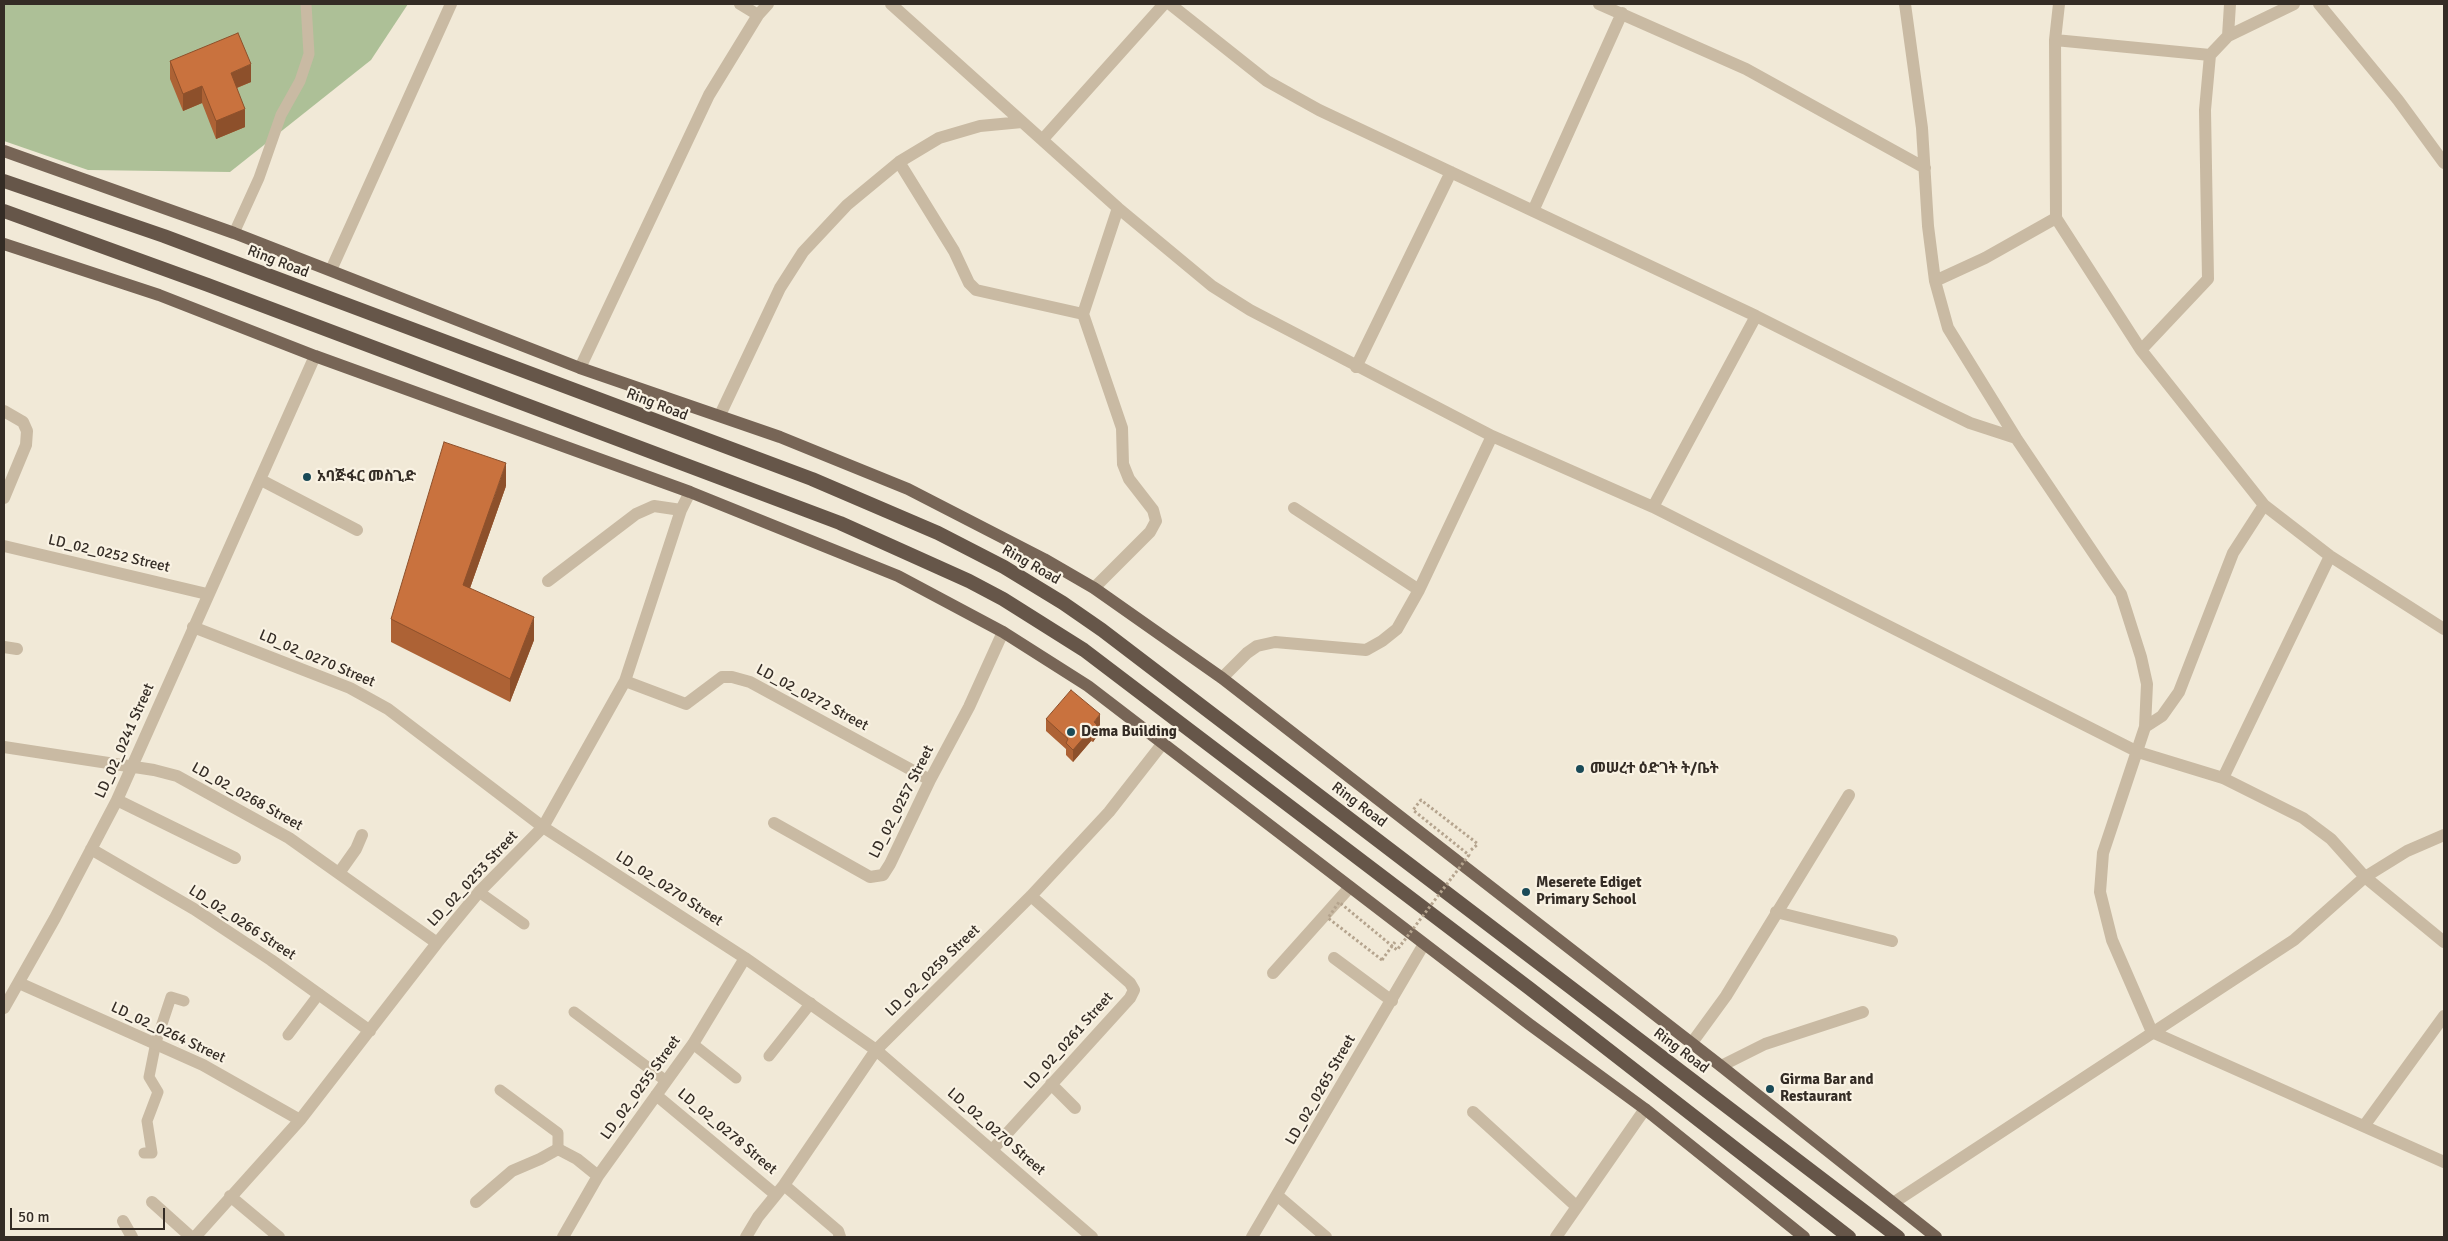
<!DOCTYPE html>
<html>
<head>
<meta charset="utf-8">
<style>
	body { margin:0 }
	#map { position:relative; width:2448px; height:1241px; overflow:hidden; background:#f1e9d7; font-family:Signika,sans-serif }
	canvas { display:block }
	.frame { position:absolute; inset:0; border:5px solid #342c25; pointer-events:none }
	.scale { position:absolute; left:10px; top:1208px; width:155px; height:22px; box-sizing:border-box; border:2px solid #342c25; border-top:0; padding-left:6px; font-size:15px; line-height:18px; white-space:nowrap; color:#342c25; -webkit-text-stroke:4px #f9f2e3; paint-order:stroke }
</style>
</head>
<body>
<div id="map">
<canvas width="2448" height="1241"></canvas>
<div class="frame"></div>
<div class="scale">50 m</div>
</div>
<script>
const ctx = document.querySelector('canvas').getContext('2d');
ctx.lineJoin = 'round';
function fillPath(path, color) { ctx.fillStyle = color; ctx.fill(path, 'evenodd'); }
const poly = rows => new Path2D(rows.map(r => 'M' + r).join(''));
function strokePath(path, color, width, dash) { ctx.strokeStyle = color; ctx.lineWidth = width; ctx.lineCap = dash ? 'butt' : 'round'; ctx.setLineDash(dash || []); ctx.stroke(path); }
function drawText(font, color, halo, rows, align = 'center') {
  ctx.font = font + ' Signika,"Noto Sans Ethiopic",sans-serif'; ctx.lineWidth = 4.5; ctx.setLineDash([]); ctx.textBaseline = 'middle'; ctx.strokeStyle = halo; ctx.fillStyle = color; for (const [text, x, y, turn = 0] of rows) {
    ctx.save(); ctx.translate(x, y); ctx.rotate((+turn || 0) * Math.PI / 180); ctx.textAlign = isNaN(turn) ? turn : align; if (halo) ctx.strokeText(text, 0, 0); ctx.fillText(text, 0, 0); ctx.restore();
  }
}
fillPath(poly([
	[4,4,408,4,371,60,230,172,88,170,4,141]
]), '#adc097');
strokePath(poly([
	[1471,850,1478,844],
	[1382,960,1395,942]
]), '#b5a48e', 3, [2.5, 2.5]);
strokePath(poly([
	[234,233,259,178,281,115,300,81,309,54,306,4],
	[479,892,524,924],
	[574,1012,666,1081],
	[288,1035,319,994],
	[693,1044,736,1078],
	[769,1056,811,1003],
	[500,1090,558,1133,558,1149],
	[144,1153,152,1153,147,1121,158,1092,149,1077,156,1042,171,997,184,1001]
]), '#c9baa3', 11);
strokePath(poly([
	[740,4,758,15],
	[891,4,1118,208,1212,286,1250,310,1492,436,1653,507,2138,752,2223,778,2303,818,2331,839,2365,877,2444,942],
	[1170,4,1267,81,1319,110,1756,316,1937,407,1970,423,2016,438],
	[1599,4,1746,69,1925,168],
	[1905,4,1922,128,1928,226,1935,281,1948,328,2016,438,2121,594,2141,657,2147,684,2145,727,2103,853,2100,892,2112,940,2152,1032,2444,1162],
	[2059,4,2055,40,2056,218,2141,350],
	[2294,4,2228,36,2210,55,2205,110,2208,279,2141,350,2264,505,2330,556,2444,629],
	[2319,4,2398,100,2444,163],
	[2228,36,2230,4],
	[2055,40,2210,55],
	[1043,139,1164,4],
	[899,162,954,251,969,283,976,290,1083,314],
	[1533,211,1622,13],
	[331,270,451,4],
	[1935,281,1985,258,2056,218],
	[1356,367,1451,172],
	[580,368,709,95,758,15,768,4],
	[4,411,23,422,27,431,26,445,4,498],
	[720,415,780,288,803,252,847,205,899,162,939,138,980,126,1022,122],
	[261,480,357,530],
	[1653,507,1756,316],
	[1294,508,1419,590],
	[4,546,207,594],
	[548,581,636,514,654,506,681,510],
	[1094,588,1150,532,1156,521,1153,510,1129,479,1123,464,1122,428,1083,314,1118,208],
	[193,627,350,688,388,709,543,827,745,958,876,1050,1092,1237],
	[4,647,17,649],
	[1222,678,1247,653,1257,646,1275,642,1366,650,1382,641,1397,629,1419,590,1492,436],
	[625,681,686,704,722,677,732,677,750,682,930,780],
	[2145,727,2162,716,2179,692,2233,553,2264,505],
	[4,747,154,770,177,776,289,838,437,943],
	[2223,778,2330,556],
	[117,800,235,858],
	[774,823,870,877,883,875,890,864,930,780,969,707,1003,632],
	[91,849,194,909,271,960,370,1031],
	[339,873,356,849,362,835],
	[1776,912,1892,941],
	[1334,958,1392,1001],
	[1273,973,1350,887],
	[19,983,203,1065,300,1120],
	[4,1008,55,918,117,800,315,356],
	[1691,1044,1726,996,1849,795],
	[1721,1066,1765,1044,1863,1012],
	[1051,1084,1075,1108],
	[656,1095,776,1195],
	[1473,1112,1576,1206],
	[2364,1126,2444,1016],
	[992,1150,1130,998,1134,990,1130,983,1031,896],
	[784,1185,838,1231,840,1237],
	[230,1196,279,1237],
	[1278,1196,1326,1237],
	[152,1202,191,1237],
	[476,1202,512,1171,540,1159,558,1149,577,1159,598,1176],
	[1893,1203,2294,940,2365,877,2407,851,2444,835],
	[123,1221,132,1237],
	[195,1237,300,1120,437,943,479,892,543,827,625,681,681,510,690,492],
	[563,1237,598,1176,693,1044,745,958],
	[746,1237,758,1217,784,1185,876,1050,1031,896,1109,812,1163,743],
	[1252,1237,1424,944],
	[1556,1237,1645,1109]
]), '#c9baa3', 12);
strokePath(poly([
	[4,151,234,233,580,368,780,437,908,489,1044,559,1094,588,1222,678,1721,1066,1936,1237],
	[4,244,159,295,315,356,690,492,898,576,1003,632,1088,686,1529,1024,1645,1109,1804,1237]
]), '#776556', 12);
strokePath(poly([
	[4,181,164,236,812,479,938,533,1004,567,1063,603,1102,630,1898,1237],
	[4,211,208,285,840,523,969,581,1003,599,1084,650,1529,988,1849,1237]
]), '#665649', 14);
strokePath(poly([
	[1382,960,1328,918,1339,902,1397,950,1469,855,1413,810,1421,800,1478,844]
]), '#b5a48e', 3, [2.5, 2.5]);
fillPath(poly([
	[170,61,251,82,237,88,245,127,216,139,202,103,183,111,170,79],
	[506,486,470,588,534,640,510,702,391,642,391,619],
	[1046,719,1100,725,1097,730,1097,736,1093,742,1091,741,1073,762,1066,755,1066,749,1046,731]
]), '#ad6235');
fillPath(poly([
	[251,64,251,82,231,90,231,73],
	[202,86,202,103,183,111,183,94],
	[245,109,245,127,216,139,216,121],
	[506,463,506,486,463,608,463,585],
	[534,617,534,640,510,702,510,679],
	[1100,714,1100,725,1097,730,1097,736,1093,742,1094,722],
	[1091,729,1091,741,1073,762,1073,750]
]), '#8d502b');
const building = poly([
	[238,33,251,64,231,73,245,109,216,121,202,86,183,94,170,61,238,33],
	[444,442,506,463,463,585,534,617,510,679,391,619,444,442],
	[1071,690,1100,714,1094,722,1097,725,1093,731,1091,729,1073,750,1066,743,1068,739,1046,719,1071,690]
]);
fillPath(building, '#c9723e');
strokePath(building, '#8d502b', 1);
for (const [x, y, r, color] of [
	[307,477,5,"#1a4a57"],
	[1071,732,5,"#1a4a57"],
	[1580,769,5,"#1a4a57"],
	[1526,892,5,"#1a4a57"],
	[1770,1089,5,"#1a4a57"]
]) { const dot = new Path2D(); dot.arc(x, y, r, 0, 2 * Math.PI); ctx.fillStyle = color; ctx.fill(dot); strokePath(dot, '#f9f2e3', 2); }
drawText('15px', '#342c25', '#f9f2e3', [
	["Ring Road",278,262,21],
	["Ring Road",657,405,21],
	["LD_02_0252 Street",109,554,13],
	["Ring Road",1031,565,30],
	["LD_02_0270 Street",317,659,23],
	["LD_02_0272 Street",812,698,28],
	["LD_02_0241 Street",125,741,-66],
	["LD_02_0268 Street",247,797,29],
	["LD_02_0257 Street",902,802,-63],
	["Ring Road",1359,805,37],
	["LD_02_0253 Street",473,879,-47],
	["LD_02_0270 Street",669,889,33],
	["LD_02_0266 Street",242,923,33],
	["LD_02_0259 Street",933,971,-44],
	["LD_02_0264 Street",168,1033,25],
	["LD_02_0261 Street",1069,1041,-48],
	["Ring Road",1681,1051,37],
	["LD_02_0255 Street",641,1088,-54],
	["LD_02_0265 Street",1321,1090,-60],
	["LD_02_0278 Street",727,1132,40],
	["LD_02_0270 Street",996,1132,41]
]);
drawText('bold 15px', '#342c25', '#f9f2e3', [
	["አባጅፋር መስጊድ",317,477],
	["Dema Building",1081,732],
	["መሠረተ ዕድገት ት/ቤት",1590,769],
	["Meserete Ediget",1536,883],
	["Primary School",1536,900],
	["Girma Bar and",1780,1080],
	["Restaurant",1780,1097]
], 'left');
</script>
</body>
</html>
